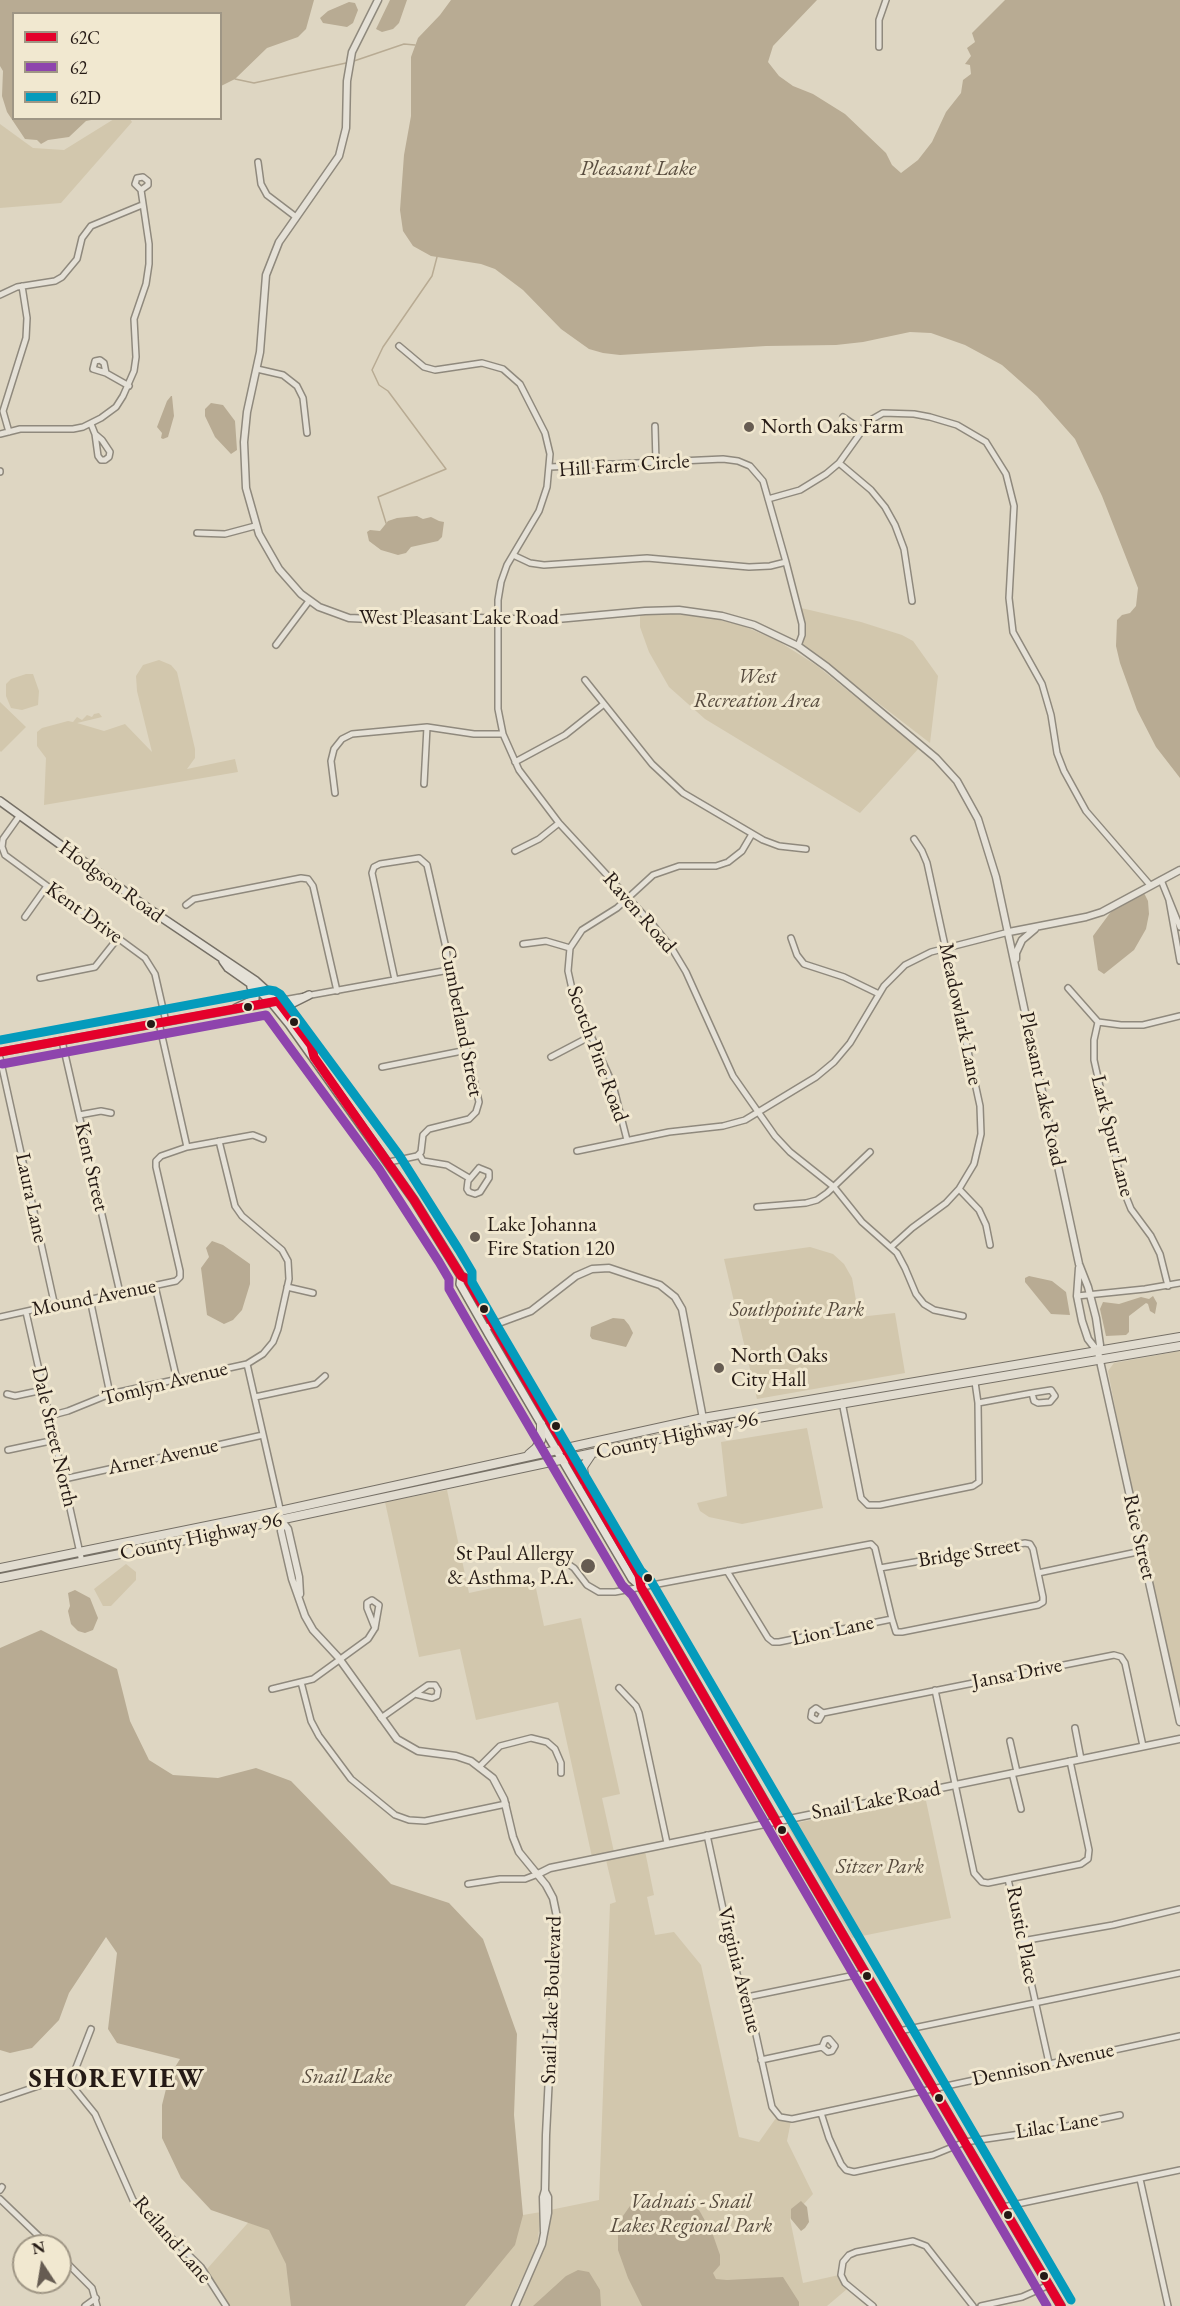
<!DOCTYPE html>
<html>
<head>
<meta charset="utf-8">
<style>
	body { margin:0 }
	#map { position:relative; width:1180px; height:2306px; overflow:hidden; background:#ded6c2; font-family:"EB Garamond",serif }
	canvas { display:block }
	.legend { position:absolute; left:12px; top:12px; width:210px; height:108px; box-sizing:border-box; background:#f1e8d0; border:2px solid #9f9685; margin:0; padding:8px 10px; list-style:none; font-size:18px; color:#251a15 }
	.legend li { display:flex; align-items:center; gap:12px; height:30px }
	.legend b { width:30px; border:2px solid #9f9685 }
	.north { position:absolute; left:12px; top:2234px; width:60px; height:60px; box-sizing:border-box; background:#f1e8d0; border:2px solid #9f9685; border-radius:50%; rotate:348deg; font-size:16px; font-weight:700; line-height:24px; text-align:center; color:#251a15 }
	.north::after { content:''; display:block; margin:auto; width:21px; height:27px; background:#665c52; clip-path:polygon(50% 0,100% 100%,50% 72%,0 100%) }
</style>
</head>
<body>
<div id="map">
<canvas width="1180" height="2306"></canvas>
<ul class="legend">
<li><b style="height:8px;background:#e4002b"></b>62C</li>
<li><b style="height:8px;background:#8e44ad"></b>62</li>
<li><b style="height:8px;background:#049bbc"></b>62D</li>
</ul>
<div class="north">N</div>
</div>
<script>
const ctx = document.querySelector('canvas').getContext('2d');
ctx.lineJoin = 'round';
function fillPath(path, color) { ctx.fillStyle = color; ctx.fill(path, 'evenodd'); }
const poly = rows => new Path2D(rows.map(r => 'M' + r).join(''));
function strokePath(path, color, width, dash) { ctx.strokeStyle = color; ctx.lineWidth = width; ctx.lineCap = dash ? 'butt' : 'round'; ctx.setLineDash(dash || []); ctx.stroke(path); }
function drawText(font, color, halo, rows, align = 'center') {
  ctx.font = font + ' "EB Garamond",serif'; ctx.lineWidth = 6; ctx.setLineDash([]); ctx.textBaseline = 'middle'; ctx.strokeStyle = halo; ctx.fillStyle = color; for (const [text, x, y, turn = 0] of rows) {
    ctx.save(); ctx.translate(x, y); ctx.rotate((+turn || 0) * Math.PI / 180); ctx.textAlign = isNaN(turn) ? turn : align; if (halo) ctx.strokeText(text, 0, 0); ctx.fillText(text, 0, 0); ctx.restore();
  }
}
fillPath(poly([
	[114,119,130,119,132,122,61,203,0,208,0,124,33,148,64,150],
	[801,608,861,622,902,635,913,641,938,676,930,743,803,645,804,624],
	[673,614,706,617,741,625,778,641,816,665,919,748,860,813,705,719,669,687,649,652,640,627,640,615],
	[159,660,171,665,177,672,195,749,195,758,187,769,235,759,238,772,44,805,46,758,37,746,37,732,42,728,68,721,73,722,77,717,82,720,87,715,92,717,94,714,99,713,102,717,77,723,104,731,125,724,152,752,137,691,136,676,143,665],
	[26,674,33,674,39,691,38,705,22,710,11,708,6,696,6,684,11,679],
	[0,702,26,727,1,752,0,751],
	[810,1247,833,1254,844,1264,852,1278,859,1317,895,1313,905,1373,757,1399,724,1259],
	[1180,1351,1180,1709,1127,1470,1108,1371,1114,1363],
	[807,1428,823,1508,742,1524,709,1517,700,1511,697,1503,727,1496,721,1442],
	[447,1490,469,1593,534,1579,544,1626,581,1618,620,1794,602,1798,614,1852,592,1857,558,1702,476,1720,460,1649,419,1657,385,1502],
	[126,1564,136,1572,136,1580,111,1606,103,1606,94,1589],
	[925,1796,951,1918,852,1938,787,1825],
	[645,1851,654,1895,647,1897,655,1935,674,1932,701,1965,739,2137,759,2142,776,2118,782,2121,791,2121,787,2141,813,2194,790,2219,803,2283,839,2275,847,2289,827,2306,518,2306,543,2251,548,2230,550,2210,599,2200,610,1904,616,1902,606,1860],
	[541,2212,537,2247,517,2289,512,2306,227,2306,207,2269,254,2216,523,2215]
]), '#d2c7ad');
fillPath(poly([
	[0,0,314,0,306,29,298,37,267,48,235,79,221,86,220,14,14,14,14,118,96,119,86,121,69,137,48,140,41,144,37,140,25,139,7,112,2,96,3,71,0,66],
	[390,0,407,0,399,23,393,29,382,32,376,29],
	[451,0,817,0,773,46,768,62,779,76,793,86,813,94,845,114,886,153,892,165,901,173,918,160,932,142,946,112,961,93,963,80,971,74,970,65,965,64,971,56,967,48,975,42,972,33,1005,0,1180,0,1180,778,1156,747,1137,710,1120,663,1116,646,1117,620,1122,615,1130,613,1136,606,1138,588,1102,496,1075,439,1037,396,1002,365,965,345,931,333,910,332,863,342,836,345,766,346,620,355,603,353,589,349,561,329,523,290,495,269,481,264,431,256,413,246,403,231,400,210,404,155,411,116,411,57,418,38,440,15],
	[349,2,355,3,358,10,353,23,347,27,323,23,320,18,328,11],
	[171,396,172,396,174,416,168,437,163,439,161,438,162,433,157,427,167,401],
	[211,403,223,405,235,421,237,450,231,454,215,437,205,416,205,409],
	[417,516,423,519,431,517,439,521,444,522,442,537,438,541,411,547,406,553,398,555,381,550,369,541,367,532,370,530,380,531,388,521,397,518],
	[1144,893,1148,901,1149,914,1146,929,1134,950,1104,974,1098,970,1093,936,1110,913,1120,905],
	[212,1241,223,1245,250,1264,250,1284,242,1310,233,1320,224,1324,207,1315,201,1268,209,1257,206,1248],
	[1029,1276,1052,1281,1066,1292,1070,1315,1051,1314,1025,1282,1025,1278],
	[1153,1296,1157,1303,1155,1314,1150,1311,1148,1304,1146,1303,1129,1316,1129,1332,1126,1335,1106,1336,1100,1309,1103,1302,1119,1304,1141,1297,1149,1299],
	[613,1318,624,1319,629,1325,633,1333,626,1347,592,1339,590,1336,591,1327],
	[75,1590,90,1598,98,1618,93,1630,85,1633,78,1631,71,1624,68,1611,70,1606,68,1593],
	[41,1630,117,1669,130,1721,149,1760,173,1775,218,1778,256,1768,291,1781,391,1884,449,1903,483,1939,517,2034,514,2115,523,2215,515,2245,465,2306,291,2306,286,2264,269,2230,211,2210,181,2178,162,2138,162,2105,169,2077,180,2059,117,2043,108,2029,117,1953,106,1937,69,1993,59,2020,32,2048,10,2053,0,2050,0,1648],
	[801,2201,807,2207,809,2222,805,2228,801,2231,791,2219,791,2209],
	[640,2202,689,2204,699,2210,713,2235,720,2255,720,2265,713,2273,716,2279,727,2280,783,2277,799,2302,799,2306,642,2306,628,2278,618,2250,618,2223,630,2206],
	[578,2270,589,2272,600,2290,601,2306,533,2306,566,2276]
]), '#b8ab93');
strokePath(poly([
	[354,61,404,44,415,45],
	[235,79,254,83,346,63],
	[386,523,378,497,446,469,388,391,379,385,372,370,383,347,432,276,437,257]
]), '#b8ab93', 1.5);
const minor = poly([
	[879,47,879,20,886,0],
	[258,162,261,184,267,195,296,217],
	[0,295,17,287,55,281,62,277,77,259,82,238,91,226,142,205],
	[399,346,424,367,435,370,482,363,503,369,520,384,545,433,550,454,547,487,539,511,507,565,501,582,498,600,498,709,503,734,519,770,559,823,653,925,671,947,686,972,733,1076,775,1136,790,1152,834,1187,862,1222,897,1253,905,1268,916,1294,924,1304,934,1310,963,1316],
	[257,369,283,375,297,386,303,398,307,433],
	[106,373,93,369,95,361,100,360,104,363,106,373,129,386],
	[843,417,862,430],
	[91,424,95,434,98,456,101,460,105,460,109,457,110,452,102,440,95,434],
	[655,426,656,462],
	[9,432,3,411,26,338,27,318,22,286],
	[0,434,20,429,73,429,83,427,101,418,116,407,123,396,134,371,136,357,134,319,146,284,149,264,149,244,141,190,135,184,137,178,143,177,148,181,148,185,141,190],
	[839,463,871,490,885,507,895,525,904,549,912,601],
	[550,467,723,459,738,461,750,466,763,481,786,562,802,624,802,635,798,646],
	[0,471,0,472],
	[768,499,800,490,826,474,839,463,869,421,883,413,914,414,930,417,957,425,986,442,1006,474,1014,506,1009,598,1013,632,1042,684,1051,715,1057,753,1064,771,1086,811,1150,885],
	[197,533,225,534,255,526],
	[513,555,530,563,544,565,647,558,749,567,770,566,786,562],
	[276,645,309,601],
	[585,680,652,764,683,793,763,840,779,846,806,849],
	[515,762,565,735,604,704],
	[424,784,427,727],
	[335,793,331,761,334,749,342,739,352,734,427,727,474,734,503,734],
	[20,815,3,839,2,847,5,855,145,958,155,974,166,1022],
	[515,851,539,839,559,823],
	[1161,880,1180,927],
	[1169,900,1180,961],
	[186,905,194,899,301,878,308,879,313,886,337,991],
	[25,917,47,886],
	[791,938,797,955,804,964,844,977,879,994],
	[523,944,546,941,570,948],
	[40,978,95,967,118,938],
	[1068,988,1098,1022],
	[278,1001,449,970],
	[1098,1022,1094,1040,1094,1060,1123,1189,1131,1209,1151,1236,1160,1254,1168,1286],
	[1098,1022,1121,1025,1143,1025,1180,1016],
	[159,1023,187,1147],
	[62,1041,120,1293],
	[551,1057,591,1036],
	[0,1058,54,1302],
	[382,1067,467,1050],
	[79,1115,101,1111,111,1113],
	[627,1140,613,1085,574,998,568,971,570,948,582,930,617,908,653,875,679,866,716,866,728,862,742,851,752,834],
	[577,1151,669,1132,723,1126,745,1120,816,1077,834,1062,850,1043,884,986,905,965,931,952,1009,932],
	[419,1154,423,1161,447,1165,469,1178],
	[389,1162,417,1156,421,1152,423,1135,429,1129,469,1119,476,1112,479,1102,449,970,446,948,427,865,419,858,380,864,374,867,372,873,395,980],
	[479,1168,489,1172,489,1178,480,1192,475,1194,469,1192,467,1189,468,1181,479,1168],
	[959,1189,979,1210,986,1225,990,1245],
	[757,1207,806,1203,817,1200,827,1193,870,1152],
	[891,1247,912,1228,946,1203,959,1189,974,1164,981,1134,980,1106,927,863,922,851,914,839],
	[155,1286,177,1380],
	[287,1287,313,1293],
	[1077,1296,1145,1289,1180,1283],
	[90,1299,110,1394],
	[26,1312,82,1562],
	[0,1317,50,1306,54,1302,64,1305,176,1281,180,1277,180,1271,156,1167,156,1161,161,1156,187,1147,253,1135,263,1139],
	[247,1364,281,1513],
	[7,1394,15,1396,43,1390],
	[255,1397,316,1384,325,1376],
	[842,1402,861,1498,868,1505,880,1505,973,1486,979,1482,978,1403,975,1382],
	[978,1403,1032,1393,1051,1390,1055,1396,1050,1402,1038,1403,1034,1401,1032,1393],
	[49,1416,68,1411,110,1394,247,1364,263,1354,273,1342,278,1329,289,1279,288,1261,282,1250,242,1216,235,1206,219,1141],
	[8,1450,55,1440],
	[64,1479,263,1435],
	[553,1554,574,1568,587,1585,599,1592,615,1592,871,1544,875,1548,892,1619],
	[880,1568,1025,1543,1030,1544,1033,1549,1038,1573,1142,1551],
	[727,1571,768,1638,773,1642,779,1642,892,1619,896,1632,902,1632,1038,1605,1043,1602,1043,1597,1038,1573],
	[301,1682,311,1721,319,1736,351,1779,395,1815,409,1820,425,1821,506,1804],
	[619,1688,636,1706,639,1713,667,1843],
	[272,1689,313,1679,368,1639,375,1628,379,1605,372,1600,367,1603,367,1608,375,1628],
	[935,1690,974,1873,982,1882,988,1883,1081,1864,1088,1859,1089,1850,1070,1761],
	[823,1713,816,1708,812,1711,811,1717,816,1720,819,1720,823,1713,1114,1655,1121,1657,1125,1663,1143,1746],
	[381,1718,415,1694,428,1685,435,1685,438,1690,437,1696,432,1698,415,1694],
	[1075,1728,1081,1759],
	[1010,1741,1017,1772],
	[480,1766,500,1746,531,1738,547,1742,555,1749,561,1763,561,1773],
	[1012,1773,1021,1809],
	[707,1835,738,1978,749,2003,772,2107,780,2117,792,2119,1180,2036],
	[1008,1879,1049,2063],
	[468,1884,500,1879,525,1879,538,1874],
	[1022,1941,1113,1925,1180,1909],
	[747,1997,865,1973],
	[899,2031,1180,1973],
	[761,2060,822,2047,825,2040,829,2039,835,2046,832,2051,828,2052,822,2047],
	[70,2083,91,2029],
	[0,2099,65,2077,95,2114,133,2200,201,2267,226,2306],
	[821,2113,829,2138,841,2164,846,2170,854,2172,933,2155,965,2142,1048,2130,1120,2115],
	[1140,2179,1168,2306],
	[0,2190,2,2187],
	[0,2199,49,2246],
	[1003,2207,1180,2170],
	[60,2256,92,2288,97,2306],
	[23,2262,24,2261],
	[85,2306,96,2298],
	[873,2306,845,2283,841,2275,843,2262,849,2255,856,2252,913,2241,926,2246,973,2306],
	[981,2306,1022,2297,1049,2285]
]);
const tertiary = poly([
	[378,0,352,52,347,81,346,128,339,156,279,242,266,275,260,352,247,412,244,442,246,488,259,534,279,569,301,594,319,607,349,618,371,619,443,617,546,620,645,611,679,610,722,616,754,625,798,646,827,667,936,758,957,781,978,819,996,877,1079,1264,1088,1287,1096,1318,1100,1345,1098,1352,1180,1722],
	[1009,932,1086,917,1102,912,1180,870],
	[1016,959,1016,953,1022,940,1035,929],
	[0,1052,275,1002],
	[1079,1268,1077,1296,1082,1321,1088,1339,1098,1352],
	[485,1328,531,1311,576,1276,592,1269,609,1268,660,1285,675,1297,682,1309,705,1429],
	[282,1520,281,1531,292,1579,305,1616,313,1630,338,1657,397,1739,418,1751,456,1756,471,1761,493,1778,504,1799,513,1837,519,1852,546,1885,553,1898,557,1917,546,2135,545,2190,543,2197,544,2232],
	[282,1521,288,1529,299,1577,300,1594],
	[538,1874,550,1868,1180,1739],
	[515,2306,542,2244,548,2213,548,2197,545,2191]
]);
const secondary = poly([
	[0,801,152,911,256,981,278,1001,295,1022,311,1045,313,1055],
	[223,961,228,968,255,987,271,1002,289,1024,414,1200,461,1276,467,1279,639,1575,641,1587],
	[236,1008,255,999,255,993,251,987],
	[293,1017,290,1011,291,1004,309,995],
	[461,1276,460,1284,489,1335,632,1579,641,1587,776,1821,1061,2306]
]);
const primary = poly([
	[529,1454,536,1448,541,1440,541,1424],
	[585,1483,583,1467,591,1455],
	[0,1568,280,1511,703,1418,1180,1337],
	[0,1578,120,1554,752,1419,1180,1346]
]);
strokePath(minor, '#8f897d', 8);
strokePath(tertiary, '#8f897d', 9);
strokePath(secondary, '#767066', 10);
strokePath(primary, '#767066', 10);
strokePath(minor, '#e5e1d7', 5);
strokePath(tertiary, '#e5e1d7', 6);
strokePath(secondary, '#e5e1d7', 7);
strokePath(primary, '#e1dcd0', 8);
strokePath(poly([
	[0,1052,278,1001,311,1045,314,1057,414,1200,461,1276,467,1279,639,1575,641,1587,776,1821,1061,2306]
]), '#e4002b', 9);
strokePath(poly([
	[2,1064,266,1015,379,1169,439,1262,449,1279,449,1289,479,1341,622,1585,632,1595,1047,2306]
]), '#8e44ad', 9);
strokePath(poly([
	[0,1040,269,990,275,991,280,994,399,1155,459,1250,472,1272,472,1282,499,1329,641,1571,651,1581,1071,2300]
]), '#049bbc', 9);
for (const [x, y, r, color] of [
	[749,427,6,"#665c52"],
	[248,1007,5,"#251a15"],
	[294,1022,5,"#251a15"],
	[151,1024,5,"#251a15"],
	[475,1237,6,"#665c52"],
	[484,1309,5,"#251a15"],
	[719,1368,6,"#665c52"],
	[556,1426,5,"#251a15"],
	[588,1566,8,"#665c52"],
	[648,1578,5,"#251a15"],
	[782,1830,5,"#251a15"],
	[867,1976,5,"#251a15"],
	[939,2098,5,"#251a15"],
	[1008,2215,5,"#251a15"],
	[1044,2276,5,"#251a15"]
]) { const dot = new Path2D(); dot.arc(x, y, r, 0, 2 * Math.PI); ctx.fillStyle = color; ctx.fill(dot); strokePath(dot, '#f1e8d0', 2); }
drawText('21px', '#251a15', '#f1e8d0', [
	["North Oaks Farm",761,427],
	["Lake Johanna",487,1225],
	["Fire Station 120",487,1249],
	["North Oaks",731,1356],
	["City Hall",731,1380],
	["St Paul Allergy",574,1554,"right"],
	["& Asthma, P.A.",574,1578,"right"]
], 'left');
drawText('21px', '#251a15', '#f1e8d0', [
	["Hill Farm Circle",624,466,-4],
	["West Pleasant Lake Road",459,618],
	["Hodgson Road",111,882,36],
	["Kent Drive",84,913,36],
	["Raven Road",639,913,49],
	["Meadowlark Lane",960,1014,78],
	["Cumberland Street",461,1021,79],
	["Scotch Pine Road",597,1054,70],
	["Pleasant Lake Road",1042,1089,78],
	["Lark Spur Lane",1112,1136,76],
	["Kent Street",91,1167,77],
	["Laura Lane",31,1198,78],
	["Mound Avenue",94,1298,-11],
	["Tomlyn Avenue",165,1384,-14],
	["County Highway 96",677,1436,-12],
	["Dale Street North",54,1437,77],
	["Arner Avenue",163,1457,-12],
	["County Highway 96",201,1537,-12],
	["Rice Street",1139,1537,77],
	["Bridge Street",969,1553,-9],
	["Lion Lane",833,1631,-12],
	["Jansa Drive",1017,1674,-11],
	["Snail Lake Road",876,1801,-11],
	["Rustic Place",1022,1935,79],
	["Virginia Avenue",739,1970,76],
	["Snail Lake Boulevard",552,2000,-88],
	["Dennison Avenue",1043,2065,-12],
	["Lilac Lane",1057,2126,-9],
	["Reiland Lane",172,2240,49]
]);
drawText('italic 21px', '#564a3d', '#f1e8d0', [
	["West",757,677],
	["Recreation Area",757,701],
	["Southpointe Park",797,1310],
	["Sitzer Park",880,1867],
	["Vadnais - Snail",691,2202],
	["Lakes Regional Park",691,2226]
]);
drawText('italic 22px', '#594d3f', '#f1e8d0', [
	["Pleasant Lake",638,169],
	["Snail Lake",347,2077]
]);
ctx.letterSpacing = '1.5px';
drawText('bold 27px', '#251a15', '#f1e8d0', [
	["SHOREVIEW",117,2080]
]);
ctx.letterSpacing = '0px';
</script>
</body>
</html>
